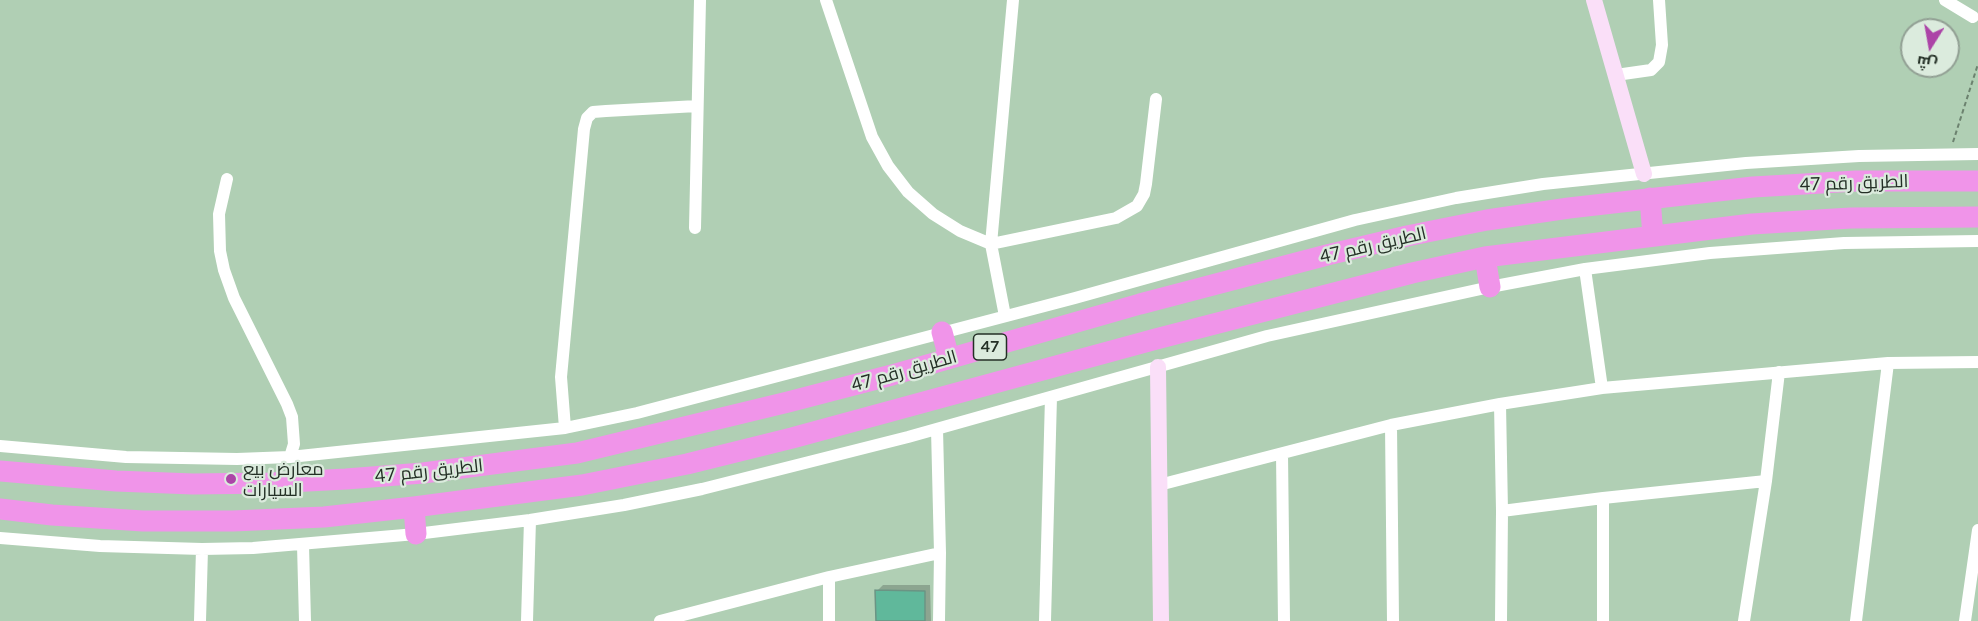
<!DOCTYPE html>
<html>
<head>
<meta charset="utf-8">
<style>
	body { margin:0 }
	#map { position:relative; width:1978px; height:621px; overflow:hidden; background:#b0cfb4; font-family:Lato,Cairo,sans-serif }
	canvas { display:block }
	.north { position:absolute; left:1900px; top:18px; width:60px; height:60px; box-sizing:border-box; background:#dbebdd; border:2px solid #92a094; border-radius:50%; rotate:191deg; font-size:16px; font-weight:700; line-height:24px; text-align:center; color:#243026 }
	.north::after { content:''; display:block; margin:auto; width:21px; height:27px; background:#ac44a7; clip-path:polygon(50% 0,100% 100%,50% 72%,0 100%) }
</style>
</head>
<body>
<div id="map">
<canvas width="1978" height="621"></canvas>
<div class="north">ش</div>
</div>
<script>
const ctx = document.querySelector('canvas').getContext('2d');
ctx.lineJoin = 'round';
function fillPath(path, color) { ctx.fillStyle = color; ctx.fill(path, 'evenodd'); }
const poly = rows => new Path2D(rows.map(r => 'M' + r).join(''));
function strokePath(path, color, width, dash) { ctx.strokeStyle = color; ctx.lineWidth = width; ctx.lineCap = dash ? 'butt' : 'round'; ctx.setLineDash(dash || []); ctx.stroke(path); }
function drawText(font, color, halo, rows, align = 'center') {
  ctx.font = font + ' Lato,Cairo,sans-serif'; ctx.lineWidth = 4.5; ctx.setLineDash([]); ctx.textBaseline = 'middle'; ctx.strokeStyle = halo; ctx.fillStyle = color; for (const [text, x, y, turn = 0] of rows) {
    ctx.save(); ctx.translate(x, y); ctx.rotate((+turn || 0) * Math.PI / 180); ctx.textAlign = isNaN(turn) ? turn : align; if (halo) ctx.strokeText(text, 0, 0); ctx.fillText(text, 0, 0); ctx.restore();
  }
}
fillPath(poly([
	[883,585,930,585,931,621,877,621,877,591]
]), '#0003');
const building = poly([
	[875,590,925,591,925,621,876,621,875,590]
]);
fillPath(building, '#60b89b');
strokePath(building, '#6b9484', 1.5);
strokePath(poly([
	[1953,142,1978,64]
]), '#6c826f', 2, [4.5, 3]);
strokePath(poly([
	[826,0,872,137,888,166,908,192,933,214,960,231,991,244,1116,218,1137,206,1144,194,1146,184,1156,99],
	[1945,0,1973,17],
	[1616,75,1651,70,1659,62,1662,45,1659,0],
	[227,179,219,214,220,251,224,270,234,298,287,404,292,417,294,444,290,457],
	[695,228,700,0],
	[1585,269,1602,388],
	[1005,316,991,244,1013,0],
	[1500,404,1502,511,1501,621],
	[1391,425,1393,621],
	[565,428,561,377,584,129,587,118,593,112,606,111,697,106],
	[937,429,940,553,939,621],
	[0,446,126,457,237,459,290,457,565,428,637,413,1075,298,1355,220,1456,198,1543,184,1746,163,1859,156,1978,154],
	[1282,454,1284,621],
	[1159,485,1391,425,1500,404,1602,388,1888,363,1978,362],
	[1502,511,1603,498,1766,481],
	[0,538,100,546,202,549,253,548,416,534,530,520,624,505,702,489,908,437,1267,336,1490,287,1585,269,1710,253,1844,243,1978,241],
	[303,545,305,621],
	[200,621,202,549],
	[527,621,530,520],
	[660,621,829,577,940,553],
	[829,621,829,577],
	[1045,621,1051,397],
	[1603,621,1603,498],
	[1744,621,1766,481,1779,372],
	[1856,621,1888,363],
	[1965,621,1978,530]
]), '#fff', 12);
strokePath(poly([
	[1594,0,1644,174],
	[1158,367,1161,621]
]), '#fadff8', 16);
strokePath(poly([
	[1650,198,1653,236],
	[1485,257,1490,287],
	[942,332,949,358],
	[0,471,116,481,193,484,270,483,346,479,423,473,577,453,788,402,892,375,1140,304,1327,255,1407,236,1487,220,1569,208,1753,187,1856,181,1978,181],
	[414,507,416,534],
	[0,509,52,515,143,521,233,521,324,517,414,507,582,485,687,464,792,438,1156,339,1412,273,1485,257,1752,224,1851,218,1978,217]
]), '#f094e9', 21);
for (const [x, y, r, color] of [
	[231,479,6,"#ac44a7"]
]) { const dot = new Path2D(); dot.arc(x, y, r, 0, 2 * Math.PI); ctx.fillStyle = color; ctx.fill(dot); strokePath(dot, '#dbebdd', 2); }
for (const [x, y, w] of [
	[990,347,33]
]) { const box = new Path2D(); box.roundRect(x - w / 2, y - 13, w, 26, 4.5); ctx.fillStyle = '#dbebdd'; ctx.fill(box); strokePath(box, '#243026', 1.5); }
drawText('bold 16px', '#243026', null, [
	["47",990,347]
]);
drawText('18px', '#243026', '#dbebdd', [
	["الطريق رقم 47",1854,183,-2],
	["الطريق رقم 47",1373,245,-13],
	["الطريق رقم 47",904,371,-16],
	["الطريق رقم 47",429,471,-6]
]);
drawText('18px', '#243026', '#dbebdd', [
	["معارض بيع",243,469],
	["السيارات",243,490]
], 'left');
</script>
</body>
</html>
